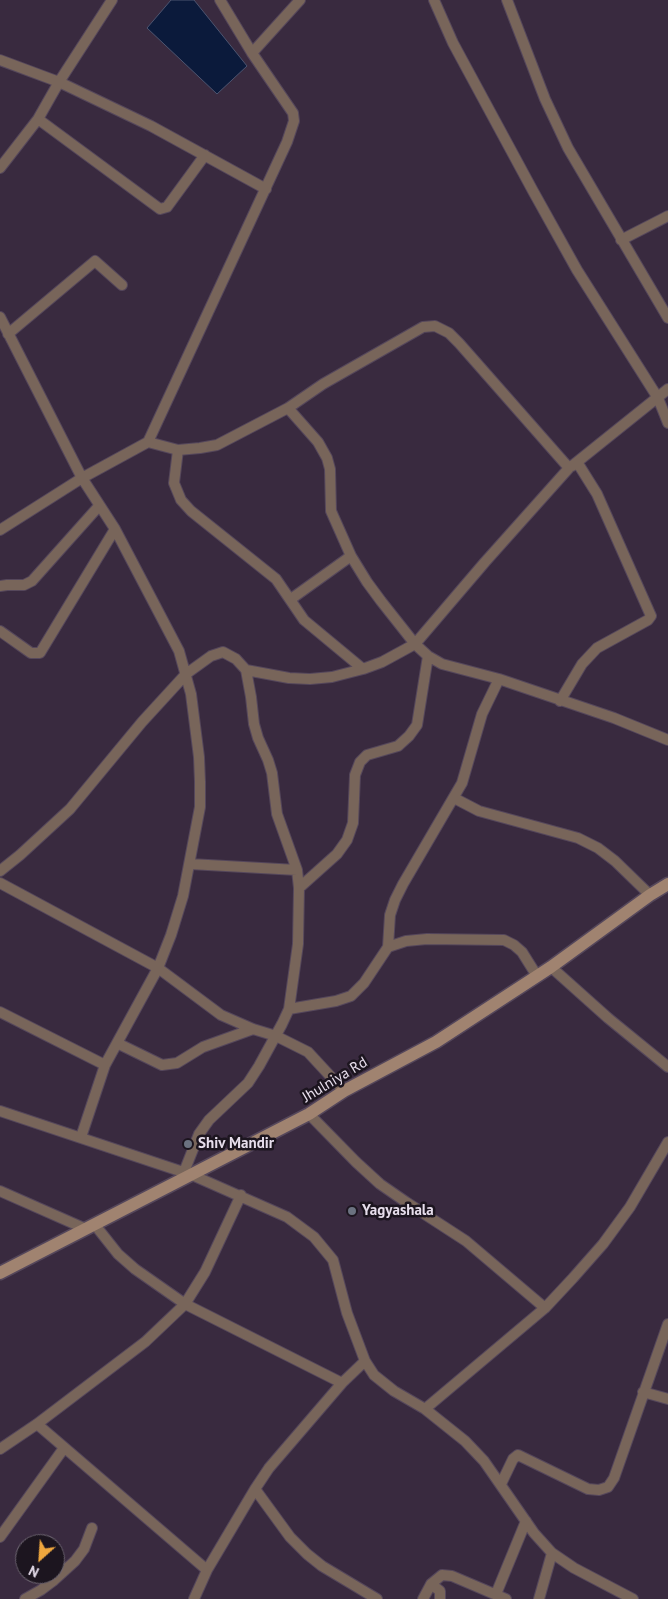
<!DOCTYPE html>
<html>
<head>
<meta charset="utf-8">
<style>
	body { margin:0 }
	#map { position:relative; width:668px; height:1599px; overflow:hidden; background:#392a3f; font-family:"PT Sans",sans-serif }
	canvas { display:block }
	.north { position:absolute; left:15px; top:1534px; width:50px; height:50px; box-sizing:border-box; background:#1c151f; border:1px solid #6d6571; border-radius:50%; rotate:206deg; font-size:14px; font-weight:700; line-height:20px; text-align:center; color:#e7deec }
	.north::after { content:''; display:block; margin:auto; width:18px; height:22px; background:#efa73e; clip-path:polygon(50% 0,100% 100%,50% 72%,0 100%) }
</style>
</head>
<body>
<div id="map">
<canvas width="668" height="1599"></canvas>
<div class="north">N</div>
</div>
<script>
const ctx = document.querySelector('canvas').getContext('2d');
ctx.lineJoin = 'round';
function fillPath(path, color) { ctx.fillStyle = color; ctx.fill(path, 'evenodd'); }
const poly = rows => new Path2D(rows.map(r => 'M' + r).join(''));
function strokePath(path, color, width, dash) { ctx.strokeStyle = color; ctx.lineWidth = width; ctx.lineCap = dash ? 'butt' : 'round'; ctx.setLineDash(dash || []); ctx.stroke(path); }
function drawText(font, color, halo, rows, align = 'center') {
  ctx.font = font + ' "PT Sans",sans-serif'; ctx.lineWidth = 5; ctx.setLineDash([]); ctx.textBaseline = 'middle'; ctx.strokeStyle = halo; ctx.fillStyle = color; for (const [text, x, y, turn = 0] of rows) {
    ctx.save(); ctx.translate(x, y); ctx.rotate((+turn || 0) * Math.PI / 180); ctx.textAlign = isNaN(turn) ? turn : align; if (halo) ctx.strokeText(text, 0, 0); ctx.fillText(text, 0, 0); ctx.restore();
  }
}
const water = poly([
	[171,0,194,0,247,66,217,94,147,28,171,0]
]);
fillPath(water, '#0b1a3b');
strokePath(water, '#4d5570', 1);
const street = poly([
	[434,0,453,43,533,191,577,270,658,398,668,423],
	[507,0,545,99,568,148,668,318],
	[252,53,300,0],
	[0,60,59,82,151,126,266,189],
	[38,119,160,209,167,207,205,155],
	[0,168,38,119,59,82,112,0],
	[621,240,668,216],
	[0,317,82,478,115,529,179,651,191,694,199,757,200,782,200,807,183,896,171,935,158,968,105,1065,81,1137],
	[8,334,95,261,122,285],
	[148,442,178,450,200,448,217,445,288,408,318,442,327,458,330,469,331,511,351,556,367,582,381,601,415,644,428,656,442,664,499,679,614,718,668,740],
	[178,450,174,483,181,500,191,511,276,579,304,620,363,669],
	[572,466,668,389],
	[0,530,82,478,148,442,287,142,294,121,293,113,252,53,220,0],
	[0,586,7,585,24,585,32,581,99,506],
	[291,599,351,556],
	[0,631,31,653,40,653,115,529],
	[246,670,289,678,310,679,332,677,363,669,382,662,415,644,485,562,569,468,459,343,449,333,435,326,423,327,323,384,288,408],
	[560,701,582,664,597,648,648,620,651,616,597,494,577,462],
	[454,798,479,811,578,838,598,848,615,861,650,895],
	[190,864,297,870],
	[0,871,20,855,70,809,142,722,186,674,211,656,223,652,236,659,246,670,251,697,254,724,258,738,268,760,272,773,277,814,297,870,299,888,298,944,289,1009,282,1024,259,1066,248,1083,209,1120,199,1134,184,1172],
	[0,883,158,968,221,1015,253,1029,276,1036,308,1052,344,1091],
	[299,888,337,854,347,840,353,823,355,775,360,762,367,755,398,746,409,736,417,725,428,656],
	[388,947,390,915,395,900,403,884,462,783,482,714,499,679],
	[551,967,608,1018,668,1067],
	[289,1009,336,1001,351,996,364,983,388,947,406,941,427,939,504,940,514,945,522,952,537,976],
	[0,1012,105,1065],
	[117,1043,162,1065,177,1063,203,1047,253,1029],
	[0,1111,192,1175,287,1217,314,1237,333,1260,347,1313,365,1361,374,1375,394,1391,425,1409,465,1441,484,1461,534,1533,552,1553,574,1568,633,1599],
	[309,1114,356,1162,380,1184,406,1202,466,1241,545,1308],
	[0,1191,86,1229],
	[95,1225,118,1254,135,1269,185,1304,342,1383],
	[643,1392,668,1399],
	[425,1409,545,1308,573,1278,603,1244,630,1207,668,1142],
	[37,1424,207,1570],
	[0,1449,37,1424,145,1342,185,1304,205,1272,241,1195],
	[501,1484,513,1459,518,1455,588,1489,599,1490,608,1487,614,1478,668,1324],
	[255,1489,290,1537,307,1554,322,1566,377,1599],
	[0,1537,64,1448],
	[431,1584,440,1591,440,1599],
	[496,1594,526,1521],
	[25,1599,41,1590,53,1581,75,1561,84,1549,92,1528],
	[194,1599,207,1570,255,1489,269,1468,342,1383,365,1361],
	[423,1599,431,1584,442,1575,452,1576,506,1599],
	[539,1599,552,1553]
]);
const secondary = poly([
	[0,1273,309,1114,344,1091,436,1042,551,967,650,895,668,884]
]);
strokePath(street, '#55475b', 12);
strokePath(secondary, '#55475b', 15);
strokePath(street, '#78655a', 10);
strokePath(secondary, '#a08370', 12);
for (const [x, y, r, color] of [
	[188,1144,5,"#6b7280"],
	[352,1211,5,"#6b7280"]
]) { const dot = new Path2D(); dot.arc(x, y, r, 0, 2 * Math.PI); ctx.fillStyle = color; ctx.fill(dot); strokePath(dot, '#1c151f', 2); }
drawText('15px', '#e7deec', '#1c151f', [
	["Jhulniya Rd",335,1080,-31]
]);
drawText('bold 15px', '#e7deec', '#1c151f', [
	["Shiv Mandir",198,1144],
	["Yagyashala",362,1211]
], 'left');
</script>
</body>
</html>
